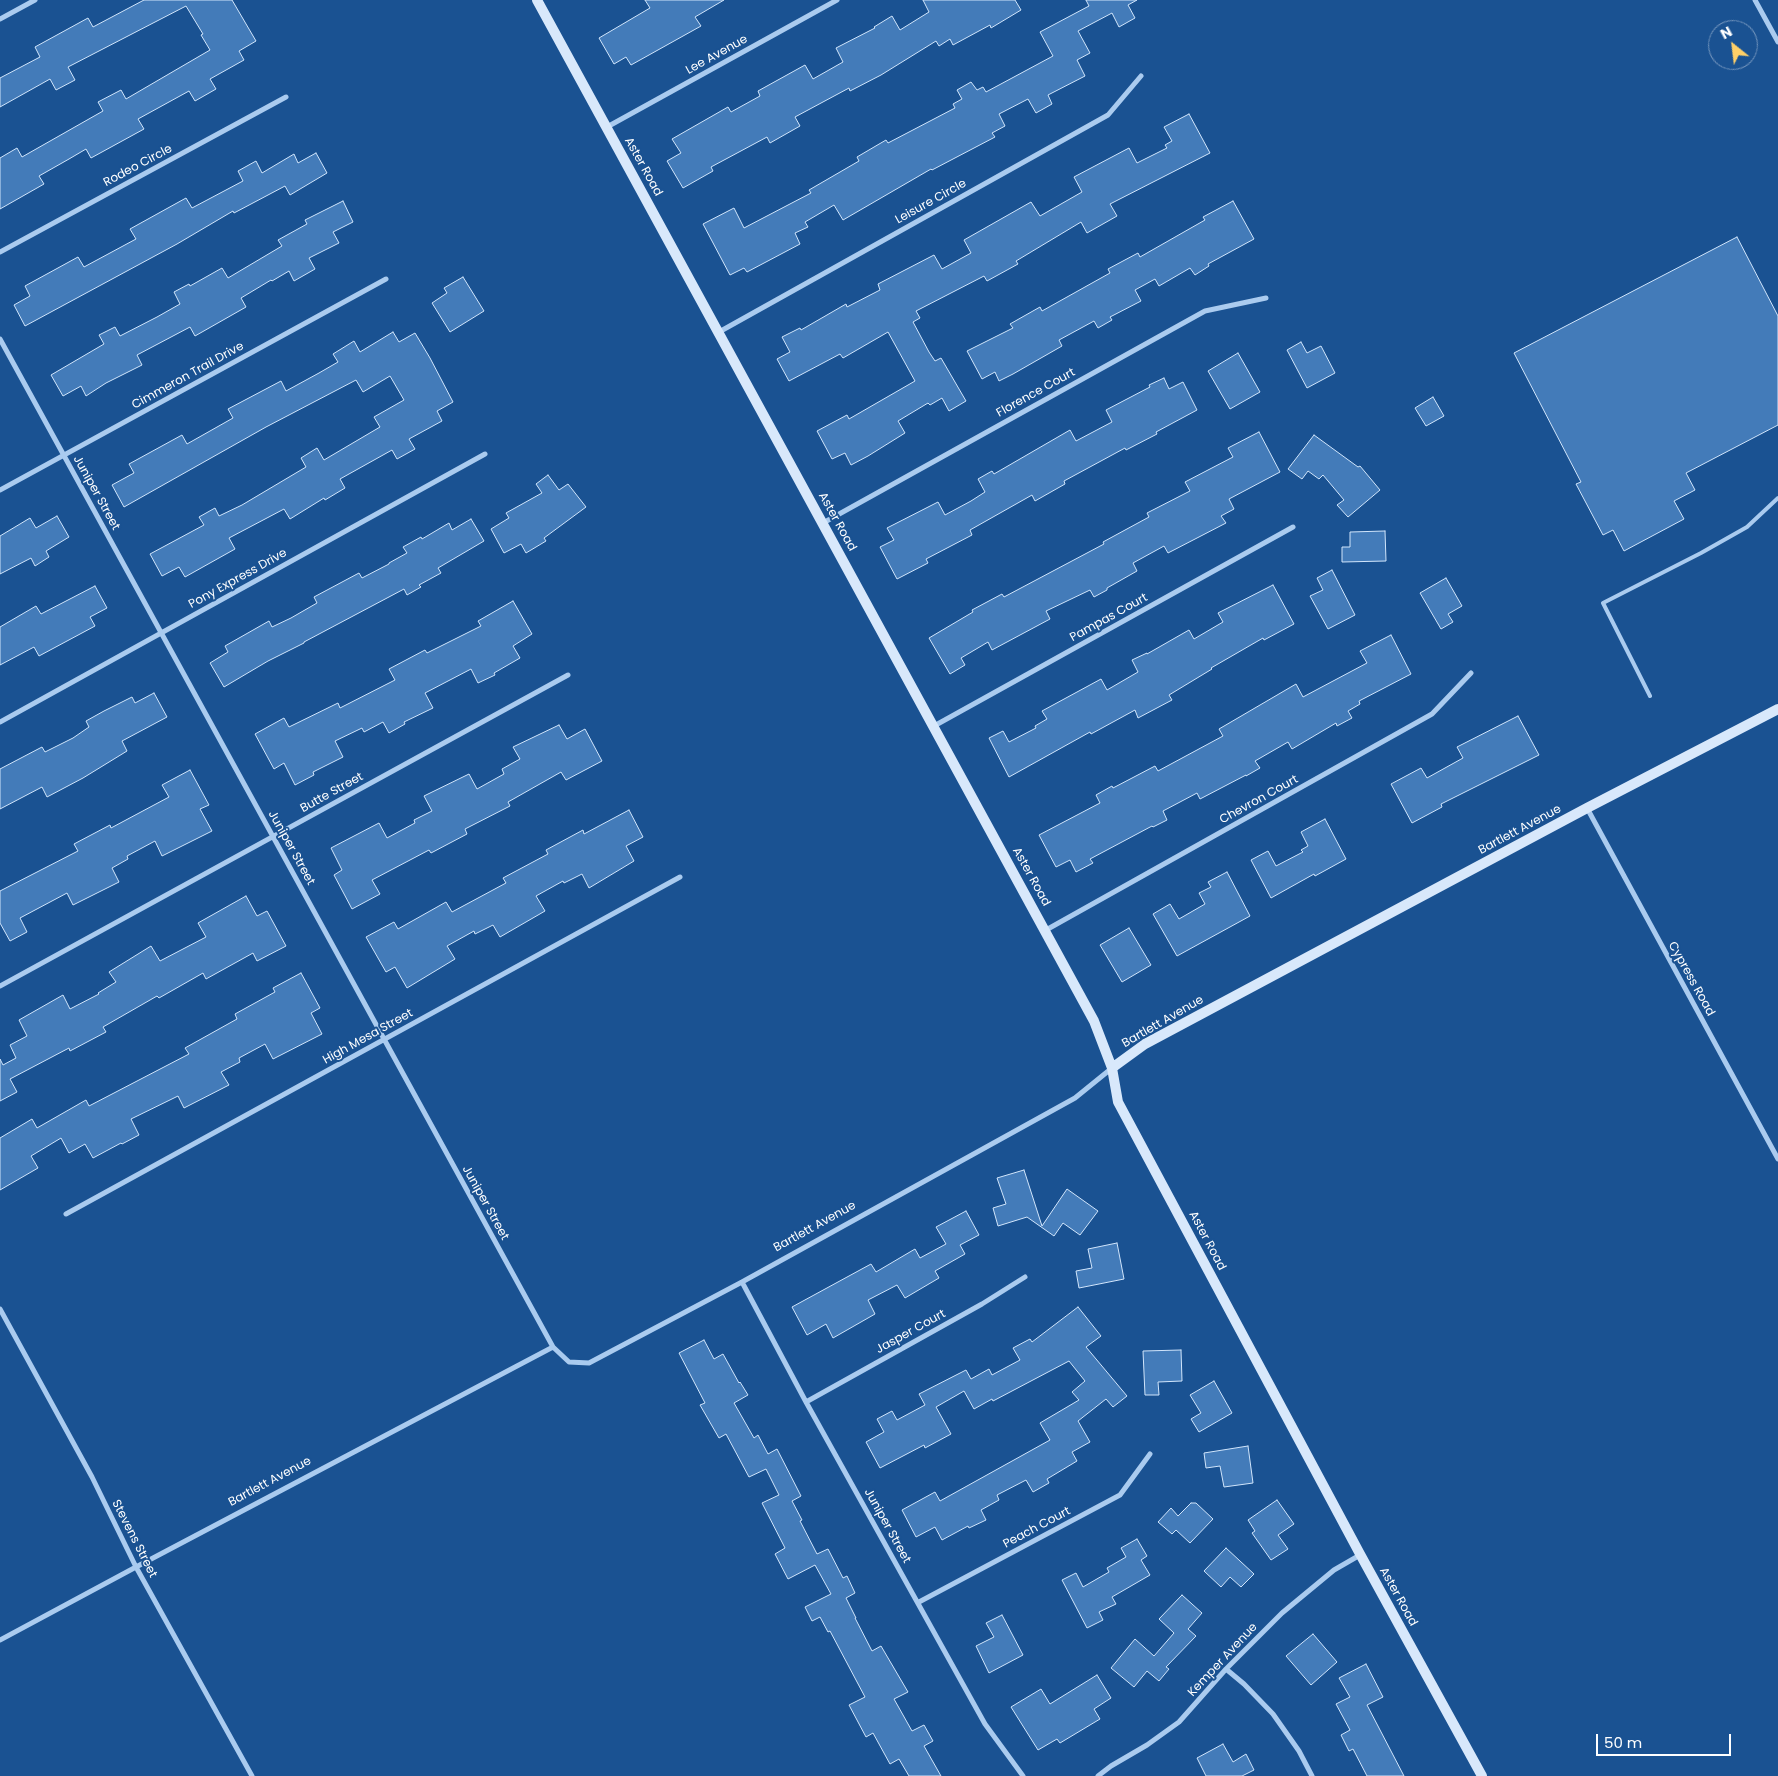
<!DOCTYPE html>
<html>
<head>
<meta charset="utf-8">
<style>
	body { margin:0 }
	#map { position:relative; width:1778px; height:1776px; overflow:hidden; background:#1a5292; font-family:Poppins,sans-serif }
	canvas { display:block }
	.north { position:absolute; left:1708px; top:20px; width:50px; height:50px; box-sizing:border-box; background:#1a5292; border:1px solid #7697be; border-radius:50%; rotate:331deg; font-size:14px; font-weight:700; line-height:20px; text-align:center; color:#fff }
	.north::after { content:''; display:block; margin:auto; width:18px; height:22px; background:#ffd068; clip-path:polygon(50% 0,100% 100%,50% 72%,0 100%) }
	.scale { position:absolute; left:1596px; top:1734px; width:135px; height:22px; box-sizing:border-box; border:2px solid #fff; border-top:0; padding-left:6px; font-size:15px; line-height:18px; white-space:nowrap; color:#fff; -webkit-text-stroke:4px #1a5292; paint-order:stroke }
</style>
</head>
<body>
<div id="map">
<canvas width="1778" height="1776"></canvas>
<div class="north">N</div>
<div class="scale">50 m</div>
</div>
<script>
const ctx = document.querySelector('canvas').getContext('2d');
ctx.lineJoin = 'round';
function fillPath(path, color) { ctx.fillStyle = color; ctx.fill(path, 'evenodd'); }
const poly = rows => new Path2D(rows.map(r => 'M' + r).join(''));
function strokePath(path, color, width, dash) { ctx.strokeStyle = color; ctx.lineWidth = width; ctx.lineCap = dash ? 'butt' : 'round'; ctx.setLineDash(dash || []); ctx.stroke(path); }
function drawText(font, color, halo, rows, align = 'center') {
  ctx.font = font + ' Poppins,sans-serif'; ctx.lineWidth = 4; ctx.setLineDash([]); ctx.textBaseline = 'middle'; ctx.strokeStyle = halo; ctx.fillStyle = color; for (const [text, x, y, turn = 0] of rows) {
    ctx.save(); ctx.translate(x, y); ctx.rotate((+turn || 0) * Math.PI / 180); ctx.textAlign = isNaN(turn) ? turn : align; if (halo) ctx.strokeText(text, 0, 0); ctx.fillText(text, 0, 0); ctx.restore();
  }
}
const building = poly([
	[144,0,232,0,256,41,239,51,244,60,210,79,216,89,195,101,189,91,138,119,144,129,91,158,86,149,69,159,39,176,44,184,0,209,0,158,17,148,22,157,103,111,98,102,121,90,126,99,210,50,201,35,203,34,186,6,68,67,75,80,56,90,50,79,0,107,0,78,40,57,35,47,88,18,93,27,144,0],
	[645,0,724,0,695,17,701,26,631,65,626,57,614,64,599,38,650,8,645,0],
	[923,0,1015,0,1021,10,991,28,990,25,953,45,950,39,939,46,936,41,881,75,850,91,849,88,795,117,800,126,770,143,767,137,711,167,713,171,683,188,667,161,681,153,672,139,728,107,731,112,760,96,758,91,805,65,813,79,843,62,836,48,875,28,874,27,892,16,900,30,929,12,923,0],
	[1086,0,1137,0,1128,5,1135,18,1119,27,1112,13,1078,31,1090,53,1077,60,1085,76,1048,95,1052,104,1036,113,1028,99,999,114,1005,126,992,133,995,137,932,170,931,169,843,220,834,205,805,222,808,227,795,233,800,244,747,272,744,268,730,275,703,224,734,208,744,228,811,193,809,190,859,161,857,157,886,140,888,143,955,108,953,104,962,99,957,90,971,82,977,90,983,87,986,92,1053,56,1040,32,1089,6,1086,0],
	[1189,114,1210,153,1110,204,1117,216,1087,233,1081,222,1016,261,1018,264,987,281,984,276,916,311,920,318,913,322,929,352,935,361,941,358,966,401,949,411,942,398,930,405,928,403,898,421,905,433,868,456,851,465,845,453,832,459,817,431,847,415,849,419,915,381,888,332,843,358,840,354,789,381,777,359,790,352,782,337,800,328,801,330,846,304,847,307,880,290,878,284,934,255,942,269,971,253,964,240,1031,202,1040,216,1082,192,1074,177,1129,148,1137,163,1167,148,1165,145,1172,141,1164,127,1189,114],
	[316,153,327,173,290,195,285,186,234,213,233,211,177,244,25,326,14,305,30,296,25,286,78,257,84,267,136,239,130,229,186,198,192,208,243,181,238,171,256,161,262,173,294,154,298,163,316,153],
	[343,201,353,222,333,232,339,243,309,258,315,269,294,281,289,271,272,281,271,280,241,298,246,307,195,336,190,327,137,355,142,365,106,383,86,396,81,386,63,396,51,375,104,344,99,335,115,327,120,336,157,317,180,304,174,292,189,284,190,286,222,268,228,278,282,246,278,240,307,224,305,220,343,201],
	[1233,201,1254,239,1208,264,1209,266,1195,275,1190,268,1159,286,1155,279,1135,290,1141,301,1110,317,1112,320,1098,328,1094,321,1059,340,1062,346,1013,374,999,381,995,372,982,379,967,351,1013,328,1010,324,1040,307,1042,311,1110,273,1108,269,1138,253,1140,257,1205,220,1203,217,1233,201],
	[1737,237,1778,316,1778,425,1686,473,1695,490,1674,501,1684,519,1624,551,1613,530,1603,535,1576,484,1581,482,1514,353,1737,237],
	[463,277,484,311,450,332,432,303,447,293,444,288,463,277],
	[393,332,399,342,415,333,430,358,453,402,437,411,442,421,409,439,415,449,397,459,392,450,340,479,345,488,325,500,324,498,290,519,284,509,229,538,235,549,185,577,179,567,162,576,150,554,204,525,199,517,215,508,219,516,242,505,306,467,301,458,317,448,324,460,380,427,374,417,404,400,390,376,363,392,356,380,266,427,124,507,112,485,134,473,129,464,182,435,187,444,233,418,228,409,281,381,286,391,319,373,338,362,333,354,354,341,360,352,393,332],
	[1301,342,1307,353,1321,346,1335,373,1307,388,1287,350,1301,342],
	[1238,353,1260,392,1230,409,1208,371,1238,353],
	[1164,378,1169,389,1183,382,1197,410,1156,432,1157,434,1126,450,1125,448,1064,481,1065,484,1035,501,1032,495,970,530,972,535,926,559,928,563,897,579,880,547,894,540,887,528,938,502,945,515,971,501,985,492,978,479,992,471,994,474,1070,430,1076,441,1112,422,1106,410,1150,387,1149,385,1164,378],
	[1433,397,1444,416,1426,426,1415,408,1433,397],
	[1259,432,1280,472,1229,499,1234,509,1221,516,1226,523,1168,553,1164,546,1133,563,1137,571,1107,588,1107,590,1094,597,1090,590,1046,611,1050,619,992,650,988,642,961,658,965,665,950,674,929,638,973,612,972,610,1002,594,1004,597,1104,544,1103,542,1149,517,1147,513,1190,491,1185,482,1233,457,1228,448,1259,432],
	[1314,435,1358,467,1360,466,1380,490,1348,517,1337,505,1344,500,1323,475,1319,479,1308,471,1302,479,1288,469,1314,435],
	[548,475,559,490,568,484,586,507,544,538,546,541,526,553,521,544,504,553,491,529,509,518,506,513,542,493,536,484,548,475],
	[57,516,69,537,46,551,49,557,35,566,31,558,0,574,0,536,30,518,36,528,57,516],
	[471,519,484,541,438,568,441,573,419,585,421,587,407,595,404,589,304,642,304,643,268,661,224,687,210,663,228,652,225,646,269,621,272,627,291,618,317,603,314,597,359,573,362,578,389,564,389,563,407,553,403,547,421,537,422,539,449,523,452,530,471,519],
	[1385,531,1386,561,1342,562,1342,547,1350,547,1350,532,1385,531],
	[1332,570,1355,615,1328,629,1310,596,1323,590,1317,578,1332,570],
	[1446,578,1462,606,1448,614,1453,622,1441,629,1420,593,1446,578],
	[1273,585,1294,624,1264,640,1263,638,1211,668,1212,669,1169,695,1172,700,1138,718,1135,710,1091,734,1090,732,1009,777,989,738,1003,731,1009,742,1036,728,1035,726,1047,719,1042,711,1101,679,1107,690,1138,672,1132,660,1147,653,1147,654,1189,630,1194,639,1223,622,1218,613,1273,585],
	[95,586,107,608,90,617,95,626,39,656,34,647,0,665,0,627,36,606,41,614,95,586],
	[513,601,532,634,513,646,520,658,494,673,495,675,478,683,471,669,425,693,433,708,404,722,405,724,389,733,383,722,364,732,362,728,335,741,343,757,313,772,314,775,295,785,284,763,274,769,255,734,284,718,289,727,338,703,340,708,395,680,389,669,425,650,427,653,481,626,478,621,513,601],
	[1391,635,1411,674,1359,701,1360,704,1348,711,1352,718,1337,726,1336,723,1292,749,1288,742,1255,761,1260,768,1246,776,1246,775,1200,799,1197,793,1163,811,1167,820,1153,827,1152,826,1090,859,1093,863,1076,872,1070,860,1056,867,1039,835,1100,803,1096,795,1112,786,1113,788,1155,766,1158,771,1223,736,1219,729,1296,684,1303,697,1367,663,1360,651,1391,635],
	[154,693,167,717,122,741,127,751,83,778,47,797,42,787,0,809,0,769,42,747,45,752,73,738,89,727,86,721,104,711,132,697,135,703,154,693],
	[1518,716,1539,755,1441,804,1442,807,1412,823,1391,784,1421,768,1427,778,1463,758,1457,747,1518,716],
	[559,725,567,739,585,729,602,761,566,780,561,772,508,802,510,806,465,829,467,834,431,853,429,850,372,880,380,894,352,909,334,875,342,870,331,848,379,823,387,838,415,823,414,820,432,811,424,796,469,774,477,789,504,774,502,769,520,759,513,747,559,725],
	[190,770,209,805,200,809,212,831,162,856,155,841,127,856,128,859,112,868,119,882,73,905,67,893,20,918,27,932,10,941,0,923,0,891,78,851,74,844,110,825,111,828,169,797,162,785,190,770],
	[629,810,643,837,626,846,634,861,589,888,582,874,564,883,563,881,536,896,545,911,500,937,493,925,475,934,474,931,447,946,455,959,407,988,395,967,386,972,366,937,394,922,398,929,446,902,452,912,506,883,503,878,548,854,546,850,583,830,584,834,629,810],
	[1325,819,1346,859,1315,876,1314,874,1271,898,1251,860,1268,851,1276,866,1303,852,1301,850,1308,846,1301,832,1325,819],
	[1227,872,1250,916,1177,956,1153,914,1170,904,1179,919,1205,904,1199,893,1211,887,1208,882,1227,872],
	[246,896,257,916,267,911,286,946,257,961,253,953,206,979,203,973,159,998,157,996,103,1027,106,1032,70,1051,69,1048,10,1079,17,1092,0,1101,0,1059,3,1065,16,1058,10,1045,27,1036,19,1020,63,995,70,1009,99,994,98,993,116,982,109,972,151,946,160,961,206,937,198,923,246,896],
	[1129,928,1151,965,1122,982,1100,945,1129,928],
	[301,973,320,1008,311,1013,322,1034,273,1059,265,1044,239,1058,240,1062,221,1072,229,1085,184,1108,178,1096,131,1119,139,1135,122,1144,121,1143,93,1158,85,1144,69,1153,61,1138,31,1156,38,1168,0,1190,0,1138,32,1119,37,1128,86,1100,89,1106,189,1054,185,1048,237,1019,235,1014,275,992,273,988,301,973],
	[1024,1170,1042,1226,1067,1189,1098,1211,1080,1235,1063,1223,1054,1236,1027,1217,998,1226,993,1208,1006,1204,997,1178,1024,1170],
	[966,1211,979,1235,960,1245,965,1254,935,1271,939,1278,905,1298,897,1285,868,1300,875,1314,833,1338,826,1324,807,1335,792,1307,871,1264,876,1272,915,1249,920,1258,946,1244,936,1227,966,1211],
	[1117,1243,1124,1279,1079,1288,1076,1271,1092,1268,1088,1249,1117,1243],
	[1078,1307,1101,1336,1086,1347,1127,1396,1113,1407,1106,1399,1078,1421,1090,1442,1072,1452,1077,1461,1047,1479,1049,1483,1033,1492,1026,1480,997,1495,999,1500,981,1510,986,1520,969,1528,968,1526,942,1540,935,1527,916,1537,902,1510,935,1492,940,1501,1050,1440,1040,1423,1079,1400,1072,1392,1085,1381,1069,1361,993,1401,992,1399,974,1409,964,1391,936,1407,951,1434,925,1448,924,1445,880,1468,866,1442,884,1432,877,1419,892,1411,897,1420,925,1405,919,1394,966,1370,971,1379,989,1369,992,1375,1020,1360,1013,1348,1030,1339,1032,1342,1078,1307],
	[704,1340,714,1359,723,1354,739,1383,740,1382,748,1395,734,1403,754,1438,758,1435,768,1454,777,1449,801,1496,792,1501,802,1520,800,1521,817,1554,828,1549,843,1578,847,1576,855,1593,846,1598,856,1618,855,1618,872,1651,881,1646,908,1692,894,1699,912,1731,924,1725,933,1741,924,1746,941,1776,909,1776,899,1759,890,1764,873,1733,866,1737,849,1705,865,1697,830,1631,828,1632,820,1617,812,1621,805,1607,831,1594,815,1565,788,1579,775,1554,785,1548,762,1503,779,1495,766,1469,749,1477,726,1434,719,1438,700,1405,705,1403,679,1353,704,1340],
	[1181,1350,1182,1381,1158,1382,1159,1395,1145,1395,1143,1351,1181,1350],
	[1214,1381,1232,1413,1199,1432,1191,1419,1201,1413,1190,1395,1214,1381],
	[1248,1446,1253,1483,1224,1487,1220,1466,1206,1468,1204,1453,1248,1446],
	[1277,1500,1294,1524,1278,1535,1288,1549,1271,1560,1252,1533,1255,1531,1248,1520,1277,1500],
	[1191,1503,1196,1503,1213,1519,1190,1543,1176,1530,1172,1534,1158,1522,1171,1508,1178,1516,1191,1503],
	[1137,1539,1147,1556,1141,1560,1150,1575,1112,1597,1116,1604,1099,1612,1103,1620,1087,1628,1062,1580,1076,1573,1083,1587,1109,1572,1107,1568,1126,1557,1121,1548,1137,1539],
	[1226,1548,1254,1574,1241,1587,1230,1577,1221,1587,1204,1571,1226,1548],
	[1182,1595,1202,1613,1188,1629,1196,1636,1166,1667,1169,1669,1159,1681,1147,1671,1134,1687,1111,1668,1135,1639,1154,1656,1174,1633,1159,1619,1182,1595],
	[1002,1615,1023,1655,989,1673,976,1646,994,1637,986,1623,1002,1615],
	[1313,1634,1337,1662,1311,1685,1286,1656,1313,1634],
	[1366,1664,1383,1697,1367,1705,1404,1776,1367,1776,1353,1749,1349,1751,1341,1735,1350,1730,1336,1704,1350,1697,1339,1678,1366,1664],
	[1097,1675,1111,1698,1094,1709,1100,1719,1060,1743,1057,1739,1038,1750,1011,1707,1041,1689,1050,1704,1097,1675],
	[1223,1744,1233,1762,1246,1754,1254,1770,1242,1776,1206,1776,1197,1758,1223,1744]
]);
fillPath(building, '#437bb9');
strokePath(building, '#d1e5fb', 1);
strokePath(poly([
	[1650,696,1603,603,1701,553,1747,527,1778,498]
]), '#aacbef', 4);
strokePath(poly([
	[1755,0,1778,42],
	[0,19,35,0],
	[607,127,837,0],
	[0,252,286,97],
	[719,332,1108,115,1141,76],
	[0,339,553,1347,569,1362,589,1363,742,1282,1075,1098,1112,1068],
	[0,490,386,279],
	[823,523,1205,311,1266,298],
	[0,722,485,454],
	[934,726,1293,527],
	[1587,808,1778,1159],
	[1046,930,1432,714,1471,673],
	[0,986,568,675],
	[66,1214,680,877],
	[742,1282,806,1402,985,1724,1023,1776],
	[0,1309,92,1477,136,1567,252,1776],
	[806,1402,982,1304,1025,1277],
	[919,1602,1120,1495,1150,1454],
	[0,1640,136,1567,553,1347],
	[1226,1669,1244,1684,1273,1714,1299,1751,1312,1776],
	[1098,1776,1111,1766,1147,1745,1179,1722,1226,1669,1282,1613,1334,1570,1360,1555]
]), '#aacbef', 5);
strokePath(poly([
	[537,0,1094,1021,1112,1068,1118,1102,1360,1554,1482,1776],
	[1112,1068,1145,1044,1587,808,1778,709]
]), '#d8e8fb', 10);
drawText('12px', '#fff', '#1a5292', [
	["Lee Avenue",717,55,-29],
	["Rodeo Circle",138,166,-28],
	["Aster Road",643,167,61],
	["Leisure Circle",931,202,-29],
	["Cimmeron Trail Drive",188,376,-29],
	["Florence Court",1036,393,-29],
	["Juniper Street",96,493,61],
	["Aster Road",837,522,61],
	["Pony Express Drive",238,579,-29],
	["Pampas Court",1109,618,-29],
	["Butte Street",332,793,-29],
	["Chevron Court",1259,800,-29],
	["Bartlett Avenue",1520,830,-28],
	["Juniper Street",291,848,61],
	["Aster Road",1031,877,61],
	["Cypress Road",1691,979,61],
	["Bartlett Avenue",1163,1022,-30],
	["High Mesa Street",368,1037,-29],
	["Juniper Street",485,1203,61],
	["Bartlett Avenue",815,1227,-29],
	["Aster Road",1207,1241,62],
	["Jasper Court",911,1332,-29],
	["Bartlett Avenue",270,1482,-28],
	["Juniper Street",887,1526,61],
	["Peach Court",1037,1528,-28],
	["Stevens Street",134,1539,63],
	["Aster Road",1398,1597,61],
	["Kemper Avenue",1223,1660,-47]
]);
</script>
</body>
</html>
